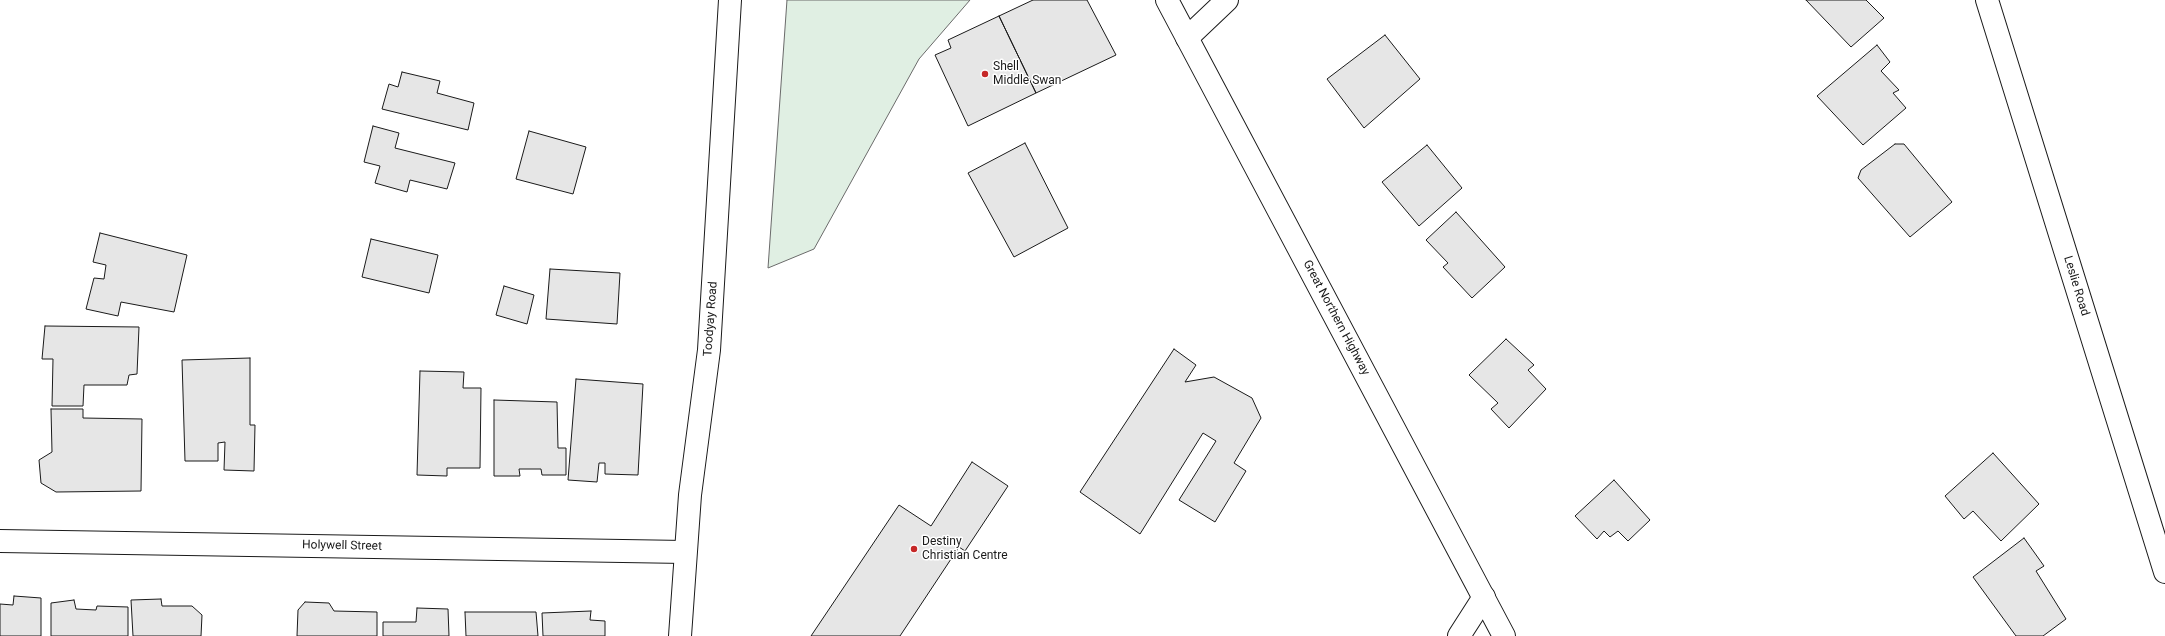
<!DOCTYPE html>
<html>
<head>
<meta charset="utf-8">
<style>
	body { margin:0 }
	canvas { display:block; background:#fff }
</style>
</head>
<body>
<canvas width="2165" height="636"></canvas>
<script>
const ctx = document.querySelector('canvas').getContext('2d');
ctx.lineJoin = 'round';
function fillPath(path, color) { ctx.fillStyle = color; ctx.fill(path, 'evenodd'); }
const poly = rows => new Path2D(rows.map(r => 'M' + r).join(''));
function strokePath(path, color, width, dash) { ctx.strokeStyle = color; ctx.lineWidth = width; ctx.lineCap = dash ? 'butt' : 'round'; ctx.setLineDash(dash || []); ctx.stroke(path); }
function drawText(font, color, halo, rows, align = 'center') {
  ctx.font = font + ' Roboto,sans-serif'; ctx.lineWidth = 3; ctx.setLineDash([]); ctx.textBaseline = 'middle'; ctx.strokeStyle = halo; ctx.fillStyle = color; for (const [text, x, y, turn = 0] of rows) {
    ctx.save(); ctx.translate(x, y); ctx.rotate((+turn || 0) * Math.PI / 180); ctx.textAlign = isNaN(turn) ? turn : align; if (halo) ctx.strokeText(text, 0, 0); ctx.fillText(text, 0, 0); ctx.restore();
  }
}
const green = poly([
	[787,0,970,0,919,59,814,249,768,268,787,0]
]);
fillPath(green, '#e0efe3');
strokePath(green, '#6a6a6a', 1);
const building = poly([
	[1033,0,1087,0,1116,55,1036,93,999,16,1033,0],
	[1806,0,1866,0,1884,18,1851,47,1806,0],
	[999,16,1036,93,968,126,935,55,951,48,948,40,999,16],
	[1385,35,1420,79,1364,128,1327,79,1385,35],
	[1877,45,1890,62,1881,71,1899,90,1893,93,1906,108,1863,145,1817,96,1877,45],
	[402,72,440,81,437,93,474,103,468,130,382,109,389,84,398,87,402,72],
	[373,126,399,133,395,148,455,163,447,189,410,180,407,192,375,183,380,166,364,162,373,126],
	[529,131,586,147,573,194,516,179,529,131],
	[1025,143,1068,228,1014,257,968,173,1025,143],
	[1895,144,1904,144,1952,202,1910,237,1858,178,1861,170,1895,144],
	[1427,145,1462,188,1419,226,1382,182,1427,145],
	[1456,212,1505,267,1472,298,1443,267,1448,263,1426,240,1456,212],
	[100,233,187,255,174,312,121,302,118,316,86,309,94,278,104,279,106,265,93,262,100,233],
	[371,239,438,255,429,293,362,277,371,239],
	[550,269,620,273,617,324,546,319,550,269],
	[504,286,534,295,527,324,496,315,504,286],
	[45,326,139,327,137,374,129,375,127,385,84,385,83,406,52,406,53,359,42,359,45,326],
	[1506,339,1534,365,1528,370,1546,389,1509,428,1491,409,1498,403,1469,375,1506,339],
	[1174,349,1196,365,1185,382,1214,377,1252,398,1261,418,1234,463,1246,471,1215,522,1179,500,1216,441,1203,433,1140,534,1080,492,1174,349],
	[250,358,250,425,255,425,254,471,224,470,225,442,218,443,218,461,185,461,182,360,250,358],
	[420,371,464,372,463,388,481,388,480,468,447,468,447,476,417,475,420,371],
	[576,379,643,384,638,475,605,474,605,463,599,463,597,482,568,480,576,379],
	[494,400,557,402,558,448,566,448,566,475,542,475,541,469,519,469,520,476,494,476,494,400],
	[51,409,83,409,83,418,142,419,141,491,56,492,41,483,39,460,52,452,51,409],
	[1993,453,2039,504,2001,541,1973,511,1964,519,1945,496,1993,453],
	[972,462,1008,486,965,551,959,547,900,636,811,636,899,505,931,526,972,462],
	[1614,480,1650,520,1628,541,1618,531,1610,537,1604,531,1597,539,1575,516,1614,480],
	[2024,538,2044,566,2036,571,2066,619,2043,636,2016,636,1973,577,2024,538],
	[14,596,41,598,41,636,0,636,0,604,13,605,14,596],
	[161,599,162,606,192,606,202,615,201,636,133,636,131,600,161,599],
	[74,600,76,609,96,610,97,606,128,607,128,636,51,636,51,603,74,600],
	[305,602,329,603,334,611,377,612,377,636,297,636,298,610,305,602],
	[417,608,448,609,449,636,383,636,383,622,416,622,417,608],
	[591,611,590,620,605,621,605,636,543,636,542,613,591,611],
	[465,612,536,612,538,636,466,636,465,612]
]);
fillPath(building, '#e6e6e6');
strokePath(building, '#1a1a1a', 1);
const minor = poly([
	[1987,0,2165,572],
	[1187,38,1227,0],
	[0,541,685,552],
	[1459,636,1484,597]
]);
const secondary = poly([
	[680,636,690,495,709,350,730,0]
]);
const primary = poly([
	[1167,0,1504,636]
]);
strokePath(minor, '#1a1a1a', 24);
strokePath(secondary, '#1a1a1a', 24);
strokePath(primary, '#1a1a1a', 24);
strokePath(minor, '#fff', 22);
strokePath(secondary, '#fff', 22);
strokePath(primary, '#fff', 22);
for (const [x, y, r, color] of [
	[985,74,4,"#c62828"],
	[914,549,4,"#c62828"]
]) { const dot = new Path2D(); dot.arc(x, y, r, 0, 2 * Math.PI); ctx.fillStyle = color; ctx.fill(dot); strokePath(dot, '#fff', 1.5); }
drawText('12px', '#1a1a1a', '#fff', [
	["Shell",993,67],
	["Middle Swan",993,81],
	["Destiny",922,542],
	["Christian Centre",922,556]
], 'left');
drawText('12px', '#1a1a1a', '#fff', [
	["Leslie Road",2076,286,73],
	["Great Northern Highway",1336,318,62],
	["Toodyay Road",711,319,-86],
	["Holywell Street",342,546,1]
]);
</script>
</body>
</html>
